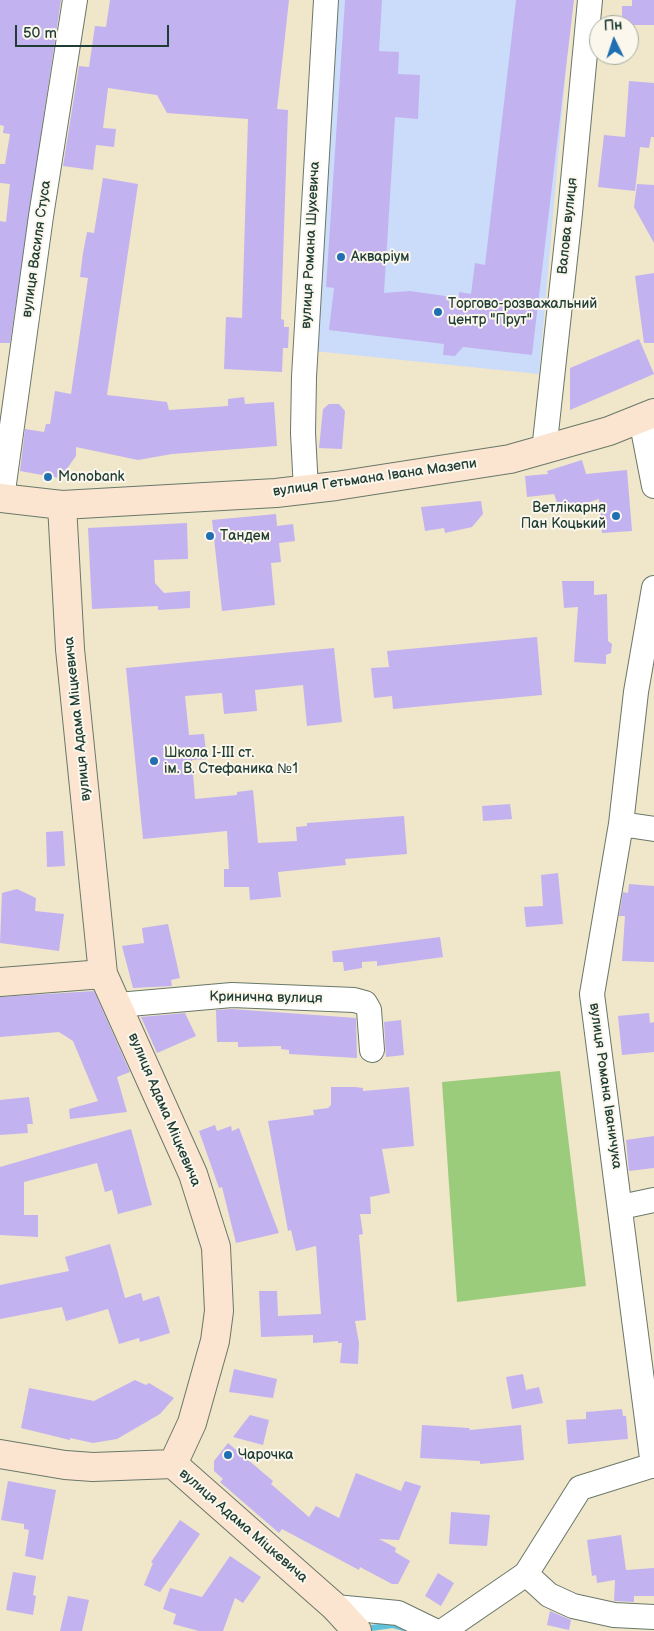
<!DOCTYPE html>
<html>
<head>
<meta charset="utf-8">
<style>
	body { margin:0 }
	#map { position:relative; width:654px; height:1631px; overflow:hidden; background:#f0e6ca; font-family:"Balsamiq Sans",sans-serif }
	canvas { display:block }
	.north { position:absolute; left:589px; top:15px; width:50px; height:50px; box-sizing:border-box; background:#fbf7ec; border:1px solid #a3ada2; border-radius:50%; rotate:356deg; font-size:14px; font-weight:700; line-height:20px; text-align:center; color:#1f3d34 }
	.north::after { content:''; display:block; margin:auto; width:18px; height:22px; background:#1f6fb2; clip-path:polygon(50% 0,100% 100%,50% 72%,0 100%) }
	.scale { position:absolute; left:15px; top:25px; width:154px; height:22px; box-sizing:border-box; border:2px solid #1f3d34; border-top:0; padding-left:6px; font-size:15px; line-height:18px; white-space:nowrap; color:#1f3d34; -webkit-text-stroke:4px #fbf7ec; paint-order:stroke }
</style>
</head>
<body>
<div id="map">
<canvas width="654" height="1631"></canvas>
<div class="north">Пн</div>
<div class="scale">50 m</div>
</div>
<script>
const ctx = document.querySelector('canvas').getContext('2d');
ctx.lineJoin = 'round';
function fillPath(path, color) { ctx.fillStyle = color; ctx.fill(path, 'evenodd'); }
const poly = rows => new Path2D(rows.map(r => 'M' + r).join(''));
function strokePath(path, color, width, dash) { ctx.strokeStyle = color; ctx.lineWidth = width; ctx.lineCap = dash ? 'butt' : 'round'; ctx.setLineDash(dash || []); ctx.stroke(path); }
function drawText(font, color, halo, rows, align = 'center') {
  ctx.font = font + ' "Balsamiq Sans",sans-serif'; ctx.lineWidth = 4; ctx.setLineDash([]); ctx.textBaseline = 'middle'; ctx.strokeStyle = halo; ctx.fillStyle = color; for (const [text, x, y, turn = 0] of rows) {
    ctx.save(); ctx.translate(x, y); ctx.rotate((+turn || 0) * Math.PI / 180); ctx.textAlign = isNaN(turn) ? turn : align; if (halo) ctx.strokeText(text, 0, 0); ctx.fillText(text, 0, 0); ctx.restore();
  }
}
fillPath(poly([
	[336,0,572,0,539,374,314,351]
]), '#cadcf9');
fillPath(poly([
	[560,1071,586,1286,457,1302,442,1082]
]), '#9bcc7b');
strokePath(poly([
	[371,1628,393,1625,404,1628]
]), '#60c3de', 6);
fillPath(poly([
	[0,0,61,0,10,343,0,343,0,221,6,222,10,184,0,183,0,164,5,164,10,134,3,133,4,126,0,125],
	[110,0,289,0,277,109,288,110,281,319,284,320,284,327,289,327,288,348,283,348,282,372,224,369,226,317,242,318,248,119,167,113,157,95,108,88,103,128,116,129,114,147,96,145,93,170,63,166,79,66,89,67,95,26,106,27],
	[345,0,382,0,379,51,399,52,398,74,420,75,418,119,395,117,384,293,410,291,459,298,459,292,471,294,475,263,485,265,516,0,574,0,532,355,463,347,455,356,443,355,444,344,329,330,334,288,326,287],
	[632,0,654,0,654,25,622,25,622,6,632,6],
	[629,81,654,83,654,137,651,137,649,148,640,147,635,191,598,187,604,135,625,137],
	[103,178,138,184,107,395,167,402,169,410,228,406,228,399,244,397,245,404,274,402,277,446,172,454,138,460,76,447,76,456,66,470,65,479,20,471,25,429,44,432,46,424,50,424,55,391,71,394,88,278,80,277,83,253,87,232,94,233],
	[637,184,654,185,654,243,634,207],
	[654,273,654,343,644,343,635,276],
	[639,339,654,374,570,410,570,368],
	[329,404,339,404,345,411,342,449,319,448,323,409],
	[582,460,586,474,627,470,632,531,602,533,599,499,560,511,554,494,527,497,525,476,548,474,547,471],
	[481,501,483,514,472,527,445,533,444,528,425,531,421,507],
	[276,514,277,526,293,524,295,541,279,543,281,562,271,563,275,605,222,611,212,520],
	[187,523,188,559,154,560,155,583,164,593,190,591,190,608,158,610,158,606,92,609,88,528],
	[562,581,594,581,594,595,607,594,608,641,612,644,611,653,606,655,606,664,574,662,578,607,564,608],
	[537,637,542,695,393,709,392,696,374,698,371,668,389,667,387,651],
	[334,648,342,722,307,726,303,685,255,690,257,711,224,714,222,693,185,696,189,735,204,734,207,759,192,760,195,799,237,795,237,792,253,790,258,843,297,841,296,827,307,826,307,823,404,816,407,854,345,859,346,865,278,872,281,897,250,900,249,887,224,887,224,869,229,869,227,831,143,839,126,668],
	[510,804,512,819,483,821,482,806],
	[63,831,65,866,47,867,46,832],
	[558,873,563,924,526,927,524,907,543,906,541,875],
	[629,884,654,886,654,962,622,961,625,916,619,916,623,892,628,893],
	[17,889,36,898,35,911,64,914,59,951,0,943,2,893],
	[168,924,180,978,171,980,172,986,133,988,122,946,144,943,142,928],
	[440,937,443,957,377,966,377,961,362,962,362,968,344,971,343,962,333,962,332,951],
	[94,991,130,1072,117,1077,127,1112,70,1119,69,1109,98,1101,73,1041,59,1032,0,1037,0,997],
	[232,1009,356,1018,357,1058,289,1054,289,1050,281,1049,281,1046,238,1047,238,1042,217,1042,216,1010],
	[185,1013,196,1036,157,1053,141,1017],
	[649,1013,650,1023,654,1022,654,1052,622,1055,618,1016],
	[401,1020,404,1055,386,1057,384,1022],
	[331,1087,355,1087,363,1088,363,1091,409,1087,414,1146,382,1149,390,1193,370,1197,371,1214,360,1214,363,1234,359,1235,366,1320,355,1321,359,1343,358,1364,340,1363,342,1343,338,1343,338,1341,313,1343,313,1335,261,1337,259,1291,277,1291,278,1316,321,1314,316,1246,296,1251,291,1230,288,1231,268,1121,314,1115,313,1110,328,1108,331,1105],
	[29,1097,33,1124,27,1124,28,1133,0,1135,0,1100],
	[215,1125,217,1131,231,1126,232,1131,239,1128,279,1233,236,1243,222,1187,219,1188,199,1131],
	[131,1129,152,1205,118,1214,112,1190,105,1192,97,1163,24,1182,24,1215,38,1215,38,1237,0,1235,0,1167],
	[654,1136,654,1168,629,1171,626,1140],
	[110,1244,125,1298,141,1293,143,1301,159,1296,170,1333,140,1342,139,1338,119,1344,108,1309,66,1321,62,1307,0,1319,0,1285,69,1271,65,1257],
	[234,1369,277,1379,273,1398,229,1392],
	[523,1374,526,1390,539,1387,543,1403,512,1409,506,1377],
	[135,1380,146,1385,149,1383,174,1398,160,1414,117,1439,93,1443,70,1438,70,1440,21,1428,29,1388,94,1401],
	[622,1409,623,1416,626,1416,628,1439,568,1444,566,1420,586,1419,586,1412],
	[250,1415,269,1420,263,1445,233,1437],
	[422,1425,469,1428,470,1430,521,1425,524,1460,480,1464,480,1461,420,1458],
	[228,1443,273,1481,271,1484,309,1517,316,1506,339,1518,356,1473,401,1491,405,1481,421,1486,399,1540,379,1539,396,1548,395,1552,410,1561,398,1584,392,1584,360,1567,359,1570,282,1529,279,1533,220,1482,223,1479,214,1471,214,1461],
	[8,1481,56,1490,43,1560,25,1556,29,1530,24,1529,24,1524,1,1520],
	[451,1512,490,1515,487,1546,449,1544],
	[180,1520,200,1534,160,1592,144,1585,153,1563,151,1562],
	[621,1535,626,1570,654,1568,654,1596,634,1596,634,1602,614,1601,615,1580,597,1583,596,1575,592,1576,587,1540],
	[230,1556,261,1577,243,1603,235,1598,223,1631,199,1631,173,1624,176,1614,163,1609,170,1588,202,1597],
	[13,1572,36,1576,33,1595,36,1596,33,1615,6,1610],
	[438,1573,454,1583,441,1606,425,1596],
	[68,1596,89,1600,82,1631,60,1631],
	[550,1611,571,1620,569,1630,547,1625]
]), '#c3b2f0');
const street = poly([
	[641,419,654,486],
	[544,451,570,213,590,0],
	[306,490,303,433,304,377,326,0],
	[2,498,41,216,75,0],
	[621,824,654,829],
	[118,1005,232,995,354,1000,365,1003,369,1010,372,1050],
	[621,1207,654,1200],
	[653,1466,592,994,621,824,636,692,654,588],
	[526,1574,580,1488,654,1465],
	[335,1607,398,1613,435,1631],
	[443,1631,526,1574,549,1595,573,1606,614,1615,654,1617]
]);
const secondary = poly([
	[0,498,62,505,276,493,336,486,510,459,609,431,654,413],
	[62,505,70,649,103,974,193,1174,216,1247,219,1311,215,1341,192,1423,173,1464],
	[0,982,103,974],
	[0,1454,65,1465,93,1467,173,1464],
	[173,1464,335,1607,357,1631]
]);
strokePath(street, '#687868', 26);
strokePath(secondary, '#687868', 30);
strokePath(street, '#fff', 24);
strokePath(secondary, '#fce5d0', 28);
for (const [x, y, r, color] of [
	[341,257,5,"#1f6fb2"],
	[438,312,5,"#1f6fb2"],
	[48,477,5,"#1f6fb2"],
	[616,516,5,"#1f6fb2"],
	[210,536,5,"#1f6fb2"],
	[154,761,5,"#1f6fb2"],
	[228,1455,5,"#1f6fb2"]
]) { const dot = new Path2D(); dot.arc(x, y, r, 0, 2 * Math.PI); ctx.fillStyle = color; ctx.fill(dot); strokePath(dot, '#fbf7ec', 2); }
drawText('14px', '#1f3d34', '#fbf7ec', [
	["Валова вулиця",568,226,-84],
	["вулиця Романа Шухевича",311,245,-87],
	["вулиця Василя Стуса",37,249,-82],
	["вулиця Гетьмана Івана Мазепи",375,478,-8],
	["вулиця Адама Міцкевича",78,719,-96],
	["Кринична вулиця",266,998,1],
	["вулиця Романа Іваничука",605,1086,82],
	["вулиця Адама Міцкевича",164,1110,67],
	["вулиця Адама Міцкевича",243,1526,41]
]);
drawText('14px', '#1f3d34', '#fbf7ec', [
	["Акваріум",351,257],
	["Торгово-розважальний",448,304],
	["центр \"Прут\"",448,320],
	["Monobank",58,477],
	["Ветлікарня",606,508,"right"],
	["Пан Коцький",606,524,"right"],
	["Тандем",220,536],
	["Школа I-III ст.",164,753],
	["ім. В. Стефаника №1",164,769],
	["Чарочка",238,1455]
], 'left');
</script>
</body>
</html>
